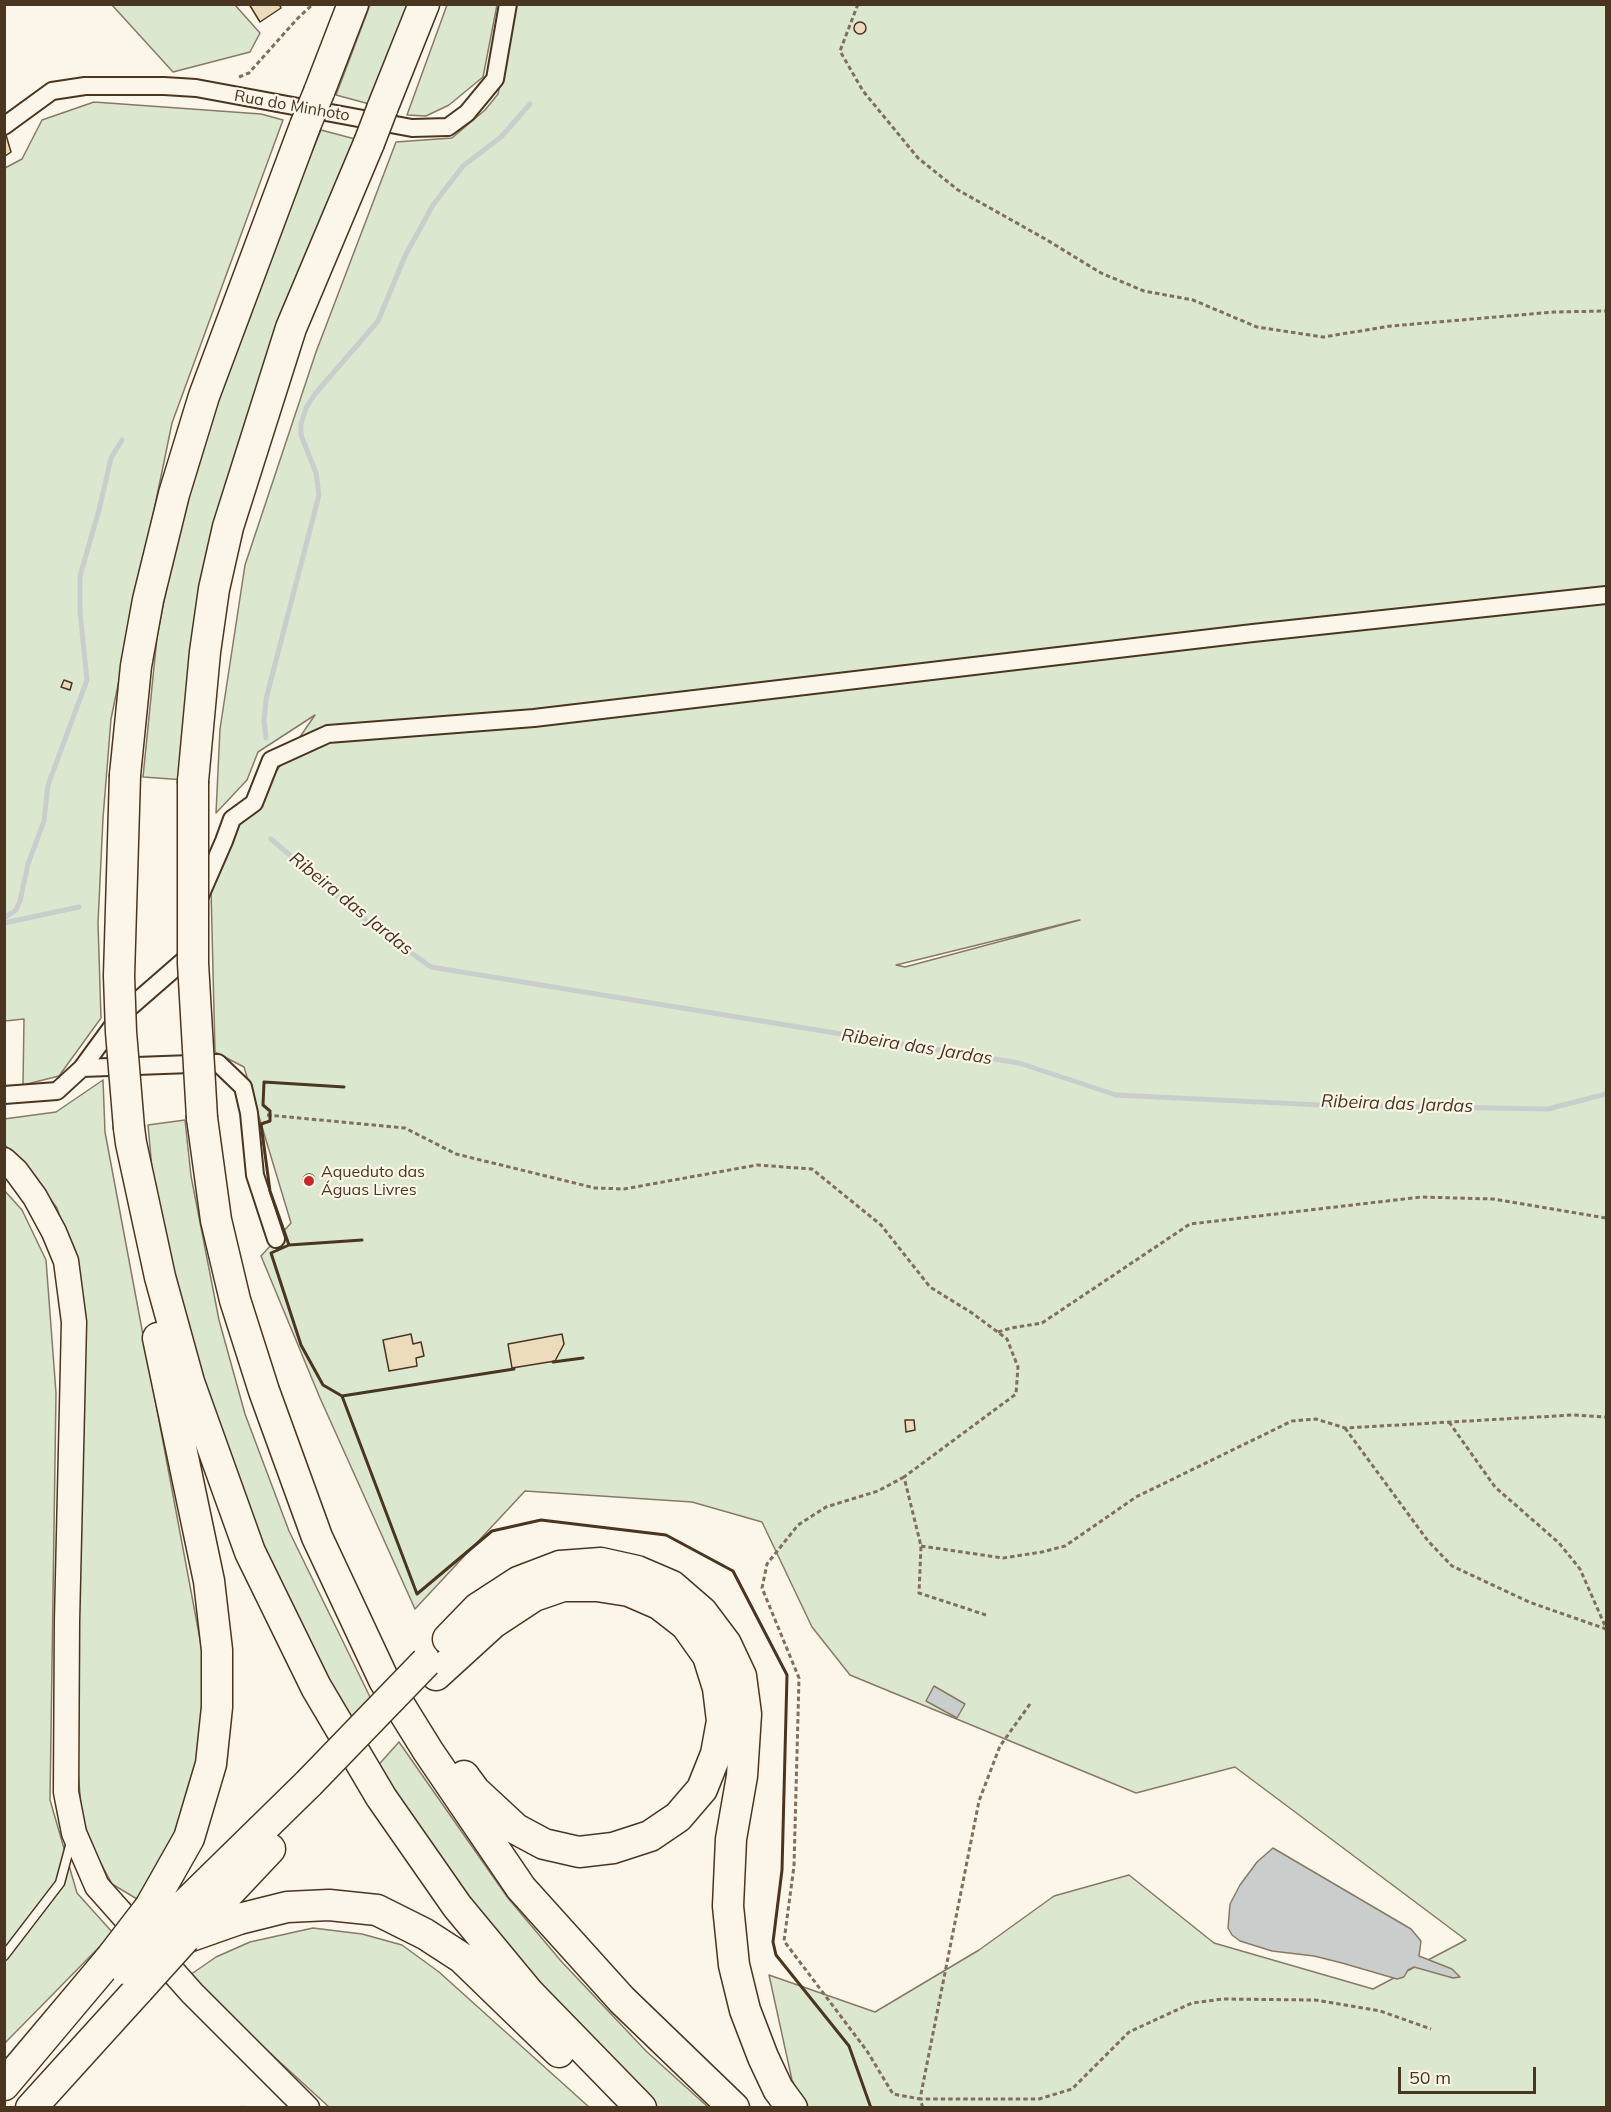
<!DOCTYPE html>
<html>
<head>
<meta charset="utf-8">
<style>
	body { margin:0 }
	#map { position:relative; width:1611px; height:2112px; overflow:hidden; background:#fbf6e9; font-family:Mulish,sans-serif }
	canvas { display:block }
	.frame { position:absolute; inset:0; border:6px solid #4a3520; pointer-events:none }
	.scale { position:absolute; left:1398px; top:2067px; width:138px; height:27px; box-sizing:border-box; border:3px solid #4a3520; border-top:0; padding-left:8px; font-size:18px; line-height:21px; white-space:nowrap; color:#4a3520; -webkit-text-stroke:4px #fbf6e9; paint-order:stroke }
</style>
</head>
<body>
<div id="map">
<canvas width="1611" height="2112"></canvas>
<div class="frame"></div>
<div class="scale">50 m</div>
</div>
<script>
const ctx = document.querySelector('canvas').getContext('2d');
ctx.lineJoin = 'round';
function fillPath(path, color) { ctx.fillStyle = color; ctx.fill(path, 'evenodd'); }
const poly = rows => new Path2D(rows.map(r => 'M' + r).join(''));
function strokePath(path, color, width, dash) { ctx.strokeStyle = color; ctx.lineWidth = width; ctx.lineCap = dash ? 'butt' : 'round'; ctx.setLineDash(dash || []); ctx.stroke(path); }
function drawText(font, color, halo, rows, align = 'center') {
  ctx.font = font + ' Mulish,sans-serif'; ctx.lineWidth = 4.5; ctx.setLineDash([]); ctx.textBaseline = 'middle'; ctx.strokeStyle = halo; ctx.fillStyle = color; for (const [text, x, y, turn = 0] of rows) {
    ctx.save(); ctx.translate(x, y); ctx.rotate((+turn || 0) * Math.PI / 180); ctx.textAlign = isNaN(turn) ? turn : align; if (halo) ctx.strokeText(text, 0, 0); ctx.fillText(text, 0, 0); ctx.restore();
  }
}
const green = poly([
	[112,5,235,5,260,33,250,52,173,72,112,5],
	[370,5,409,5,373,105,336,95,370,5],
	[447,5,497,5,483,77,449,105,426,116,407,115,447,5],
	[515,5,1606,5,1606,2107,806,2107,792,2080,769,1975,875,2012,979,1950,1054,1896,1129,1875,1214,1943,1373,1989,1466,1940,1235,1767,1136,1793,850,1675,812,1627,762,1522,692,1502,525,1491,415,1609,320,1398,261,1256,291,1223,244,1067,215,1052,211,889,238,827,315,715,258,752,247,780,216,813,220,729,245,565,316,352,396,142,452,138,485,110,498,94,515,5],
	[1080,920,905,967,896,965,1079,920,1080,920],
	[94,102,261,114,283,120,172,423,111,719,103,818,98,923,101,1018,59,1076,23,1085,24,1019,5,1021,5,168,22,159,42,120,94,102],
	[321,130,355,139,252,410,185,780,143,777,157,637,177,533,245,314,321,130],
	[103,1080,105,1132,202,1650,202,1746,182,1822,137,1899,112,1884,97,1856,82,1819,78,1770,75,1262,57,1208,24,1164,5,1145,4,1119,56,1112,103,1080],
	[185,1120,191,1176,219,1320,245,1414,289,1531,372,1701,348,1725,269,1574,219,1446,155,1202,148,1125,185,1120],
	[4,1190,22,1210,46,1260,56,1393,50,1800,77,1893,113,1933,5,2043,4,1190],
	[399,1742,508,1898,561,1961,646,2051,708,2107,655,2107,536,1990,373,1771,399,1742],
	[313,1928,362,1934,402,1945,439,1972,589,2107,329,2107,187,1977,216,1957,250,1942,313,1928]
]);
fillPath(green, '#dce7d0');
strokePath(green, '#887966', 1.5);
const water = poly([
	[934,1686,965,1704,957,1718,926,1701,934,1686],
	[1273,1848,1411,1929,1421,1941,1419,1956,1452,1969,1460,1977,1453,1978,1414,1967,1408,1970,1404,1977,1397,1979,1342,1963,1314,1956,1272,1951,1240,1941,1232,1935,1228,1928,1230,1904,1240,1885,1257,1862,1273,1848]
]);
fillPath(water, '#c9cecd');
strokePath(water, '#887966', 1.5);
strokePath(poly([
	[266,738,264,721,266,699,319,495,316,473,301,435,301,424,306,408,315,394,378,321,405,256,433,205,463,166,501,137,530,104],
	[271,839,368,922,431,967,1019,1063,1116,1095,1321,1105,1548,1109,1606,1094],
	[4,918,16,910,20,901,28,864,44,821,48,785,87,680,80,612,80,576,99,510,111,458,122,440],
	[4,923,79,907],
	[242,2108,244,2108]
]), '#c9cecd', 5);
const building = poly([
	[249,4,279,4,281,8,260,22,249,4],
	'854 28a6 6 0 1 1 12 0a6 6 0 1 1-12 0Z',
	[6,135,11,152,4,157,4,137,6,135],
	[64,680,72,683,70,690,61,687,64,680],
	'303 1180a6 6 0 1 1 12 0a6 6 0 1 1-12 0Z',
	[411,1334,413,1344,421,1342,424,1356,416,1358,417,1366,389,1371,383,1340,411,1334],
	[562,1334,564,1344,555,1361,512,1368,508,1344,562,1334],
	[905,1420,914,1420,915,1430,906,1432,905,1420]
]);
fillPath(building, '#ecdcbc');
strokePath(building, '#4a3520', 1.5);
const service = poly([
	[4,1956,60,1883,71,1842]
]);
const minor = poly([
	[4,126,52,91,85,86,164,86,196,88,412,128,448,127,467,113,495,79,508,4],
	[200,896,224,841,232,819,254,803,271,760,328,734,534,718,1253,633,1606,595],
	[82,1068,218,1063,243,1087,249,1113,255,1175,276,1239],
	[4,1095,57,1091,82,1068,120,1016,190,955,191,948]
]);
const secondary = poly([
	[4,1160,16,1171,35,1197,54,1232,66,1261,74,1322,67,1621,66,1792,74,1833,97,1886,192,1993,307,2108]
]);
const motorway = poly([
	[319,92,353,4],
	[382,109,424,4],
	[125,775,136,666,148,600,174,494,204,396,305,126],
	[193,781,205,652,214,589,228,527,291,328,369,143],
	[202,1118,216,1220,235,1300,264,1391,317,1537,384,1680,428,1751,521,1888,622,2000,734,2108],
	[129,1128,131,1143,160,1277,189,1382,250,1552,316,1687,381,1797,457,1906,529,1993,641,2108],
	[448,1639,478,1608,518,1582,560,1566,601,1563,637,1571,672,1586,702,1612,726,1644,741,1676,746,1714,742,1776,731,1839,728,1906,734,1965,745,2010,763,2057,778,2089,792,2108],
	[436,1675,493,1623,534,1596,563,1586,597,1586,629,1591,659,1604,686,1625,708,1656,718,1688,722,1721,716,1754,702,1789,678,1817,650,1836,613,1848,579,1852,544,1844,516,1829,475,1791,464,1776],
	[150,1907,189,1838,211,1764,217,1707,217,1650,209,1581,158,1338],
	[165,1924,309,1783],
	[190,1934,270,1849],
	[185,1938,239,1919,287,1907,329,1905,377,1910,425,1934,462,1958,559,2052],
	[4,2085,110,1959],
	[31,2108,139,1989]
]);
strokePath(service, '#4a3520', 11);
strokePath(minor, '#4a3520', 20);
strokePath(secondary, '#4a3520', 27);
strokePath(motorway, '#4a3520', 33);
strokePath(poly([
	[858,4,840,51,863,91,918,158,958,190,1047,240,1101,273,1144,291,1193,300,1257,327,1323,337,1391,326,1554,312,1606,311],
	[239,77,249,73,297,19,313,4],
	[267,1115,405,1128,456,1154,595,1188,624,1189,757,1165,812,1169,881,1225,930,1287,972,1313,1007,1339,1018,1367,1016,1394,904,1477,921,1546,919,1593,986,1615],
	[998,1332,1011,1328,1042,1323,1190,1224,1421,1197,1493,1199,1606,1218],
	[1449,1422,1495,1487,1559,1543,1580,1569,1606,1628],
	[1345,1428,1428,1541,1452,1566,1529,1602,1606,1629],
	[904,1477,878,1491,826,1507,798,1525,767,1564,762,1588,799,1678,794,1866,784,1941,867,2051,893,2094,920,2099,923,2108],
	[921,1546,1003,1558,1042,1552,1065,1546,1136,1497,1292,1421,1316,1419,1345,1428,1573,1415,1606,1417],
	[1030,1704,1000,1746,979,1801,920,2099,1039,2099,1072,2089,1129,2032,1192,2003,1223,1999,1315,2000,1380,2011,1431,2029]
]), '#7f6f5c', 3, [4.5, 3]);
strokePath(service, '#fbf6e9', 8);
strokePath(minor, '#fbf6e9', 16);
strokePath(secondary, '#fbf6e9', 24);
strokePath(motorway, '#fbf6e9', 30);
const motorwayBridge = poly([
	[305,126,319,92],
	[369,143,382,109],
	[125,775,119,976,121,1032,129,1128],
	[193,781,193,963,202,1118],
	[309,1783,426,1662],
	[110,1959,150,1907],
	[125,1969,165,1924],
	[139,1989,185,1938]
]);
strokePath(motorwayBridge, '#4a3520', 33, []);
strokePath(motorwayBridge, '#fbf6e9', 30);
strokePath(poly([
	[344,1087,264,1082,263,1105,270,1111,270,1121,261,1124,270,1191,289,1245,271,1253,301,1345,323,1385,342,1396,417,1594,492,1531,541,1520,666,1535,733,1571,787,1675,782,1870,773,1942,776,1955,849,2046,871,2108],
	[289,1245,362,1240],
	[553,1362,583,1358],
	[342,1396,514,1369]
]), '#4a3520', 3);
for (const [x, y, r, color] of [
	[309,1181,6,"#c62828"]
]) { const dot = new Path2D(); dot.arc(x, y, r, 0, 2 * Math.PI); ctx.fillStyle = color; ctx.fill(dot); strokePath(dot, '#fbf6e9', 2); }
drawText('16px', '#4a3520', '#fbf6e9', [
	["Rua do Minhoto",292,106,10]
]);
drawText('16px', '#4a3520', '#fbf6e9', [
	["Aqueduto das",321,1172],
	["Águas Livres",321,1190]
], 'left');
drawText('italic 18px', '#4a3520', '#fbf6e9', [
	["Ribeira das Jardas",351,904,39],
	["Ribeira das Jardas",917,1047,9],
	["Ribeira das Jardas",1397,1104,2]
]);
</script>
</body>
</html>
